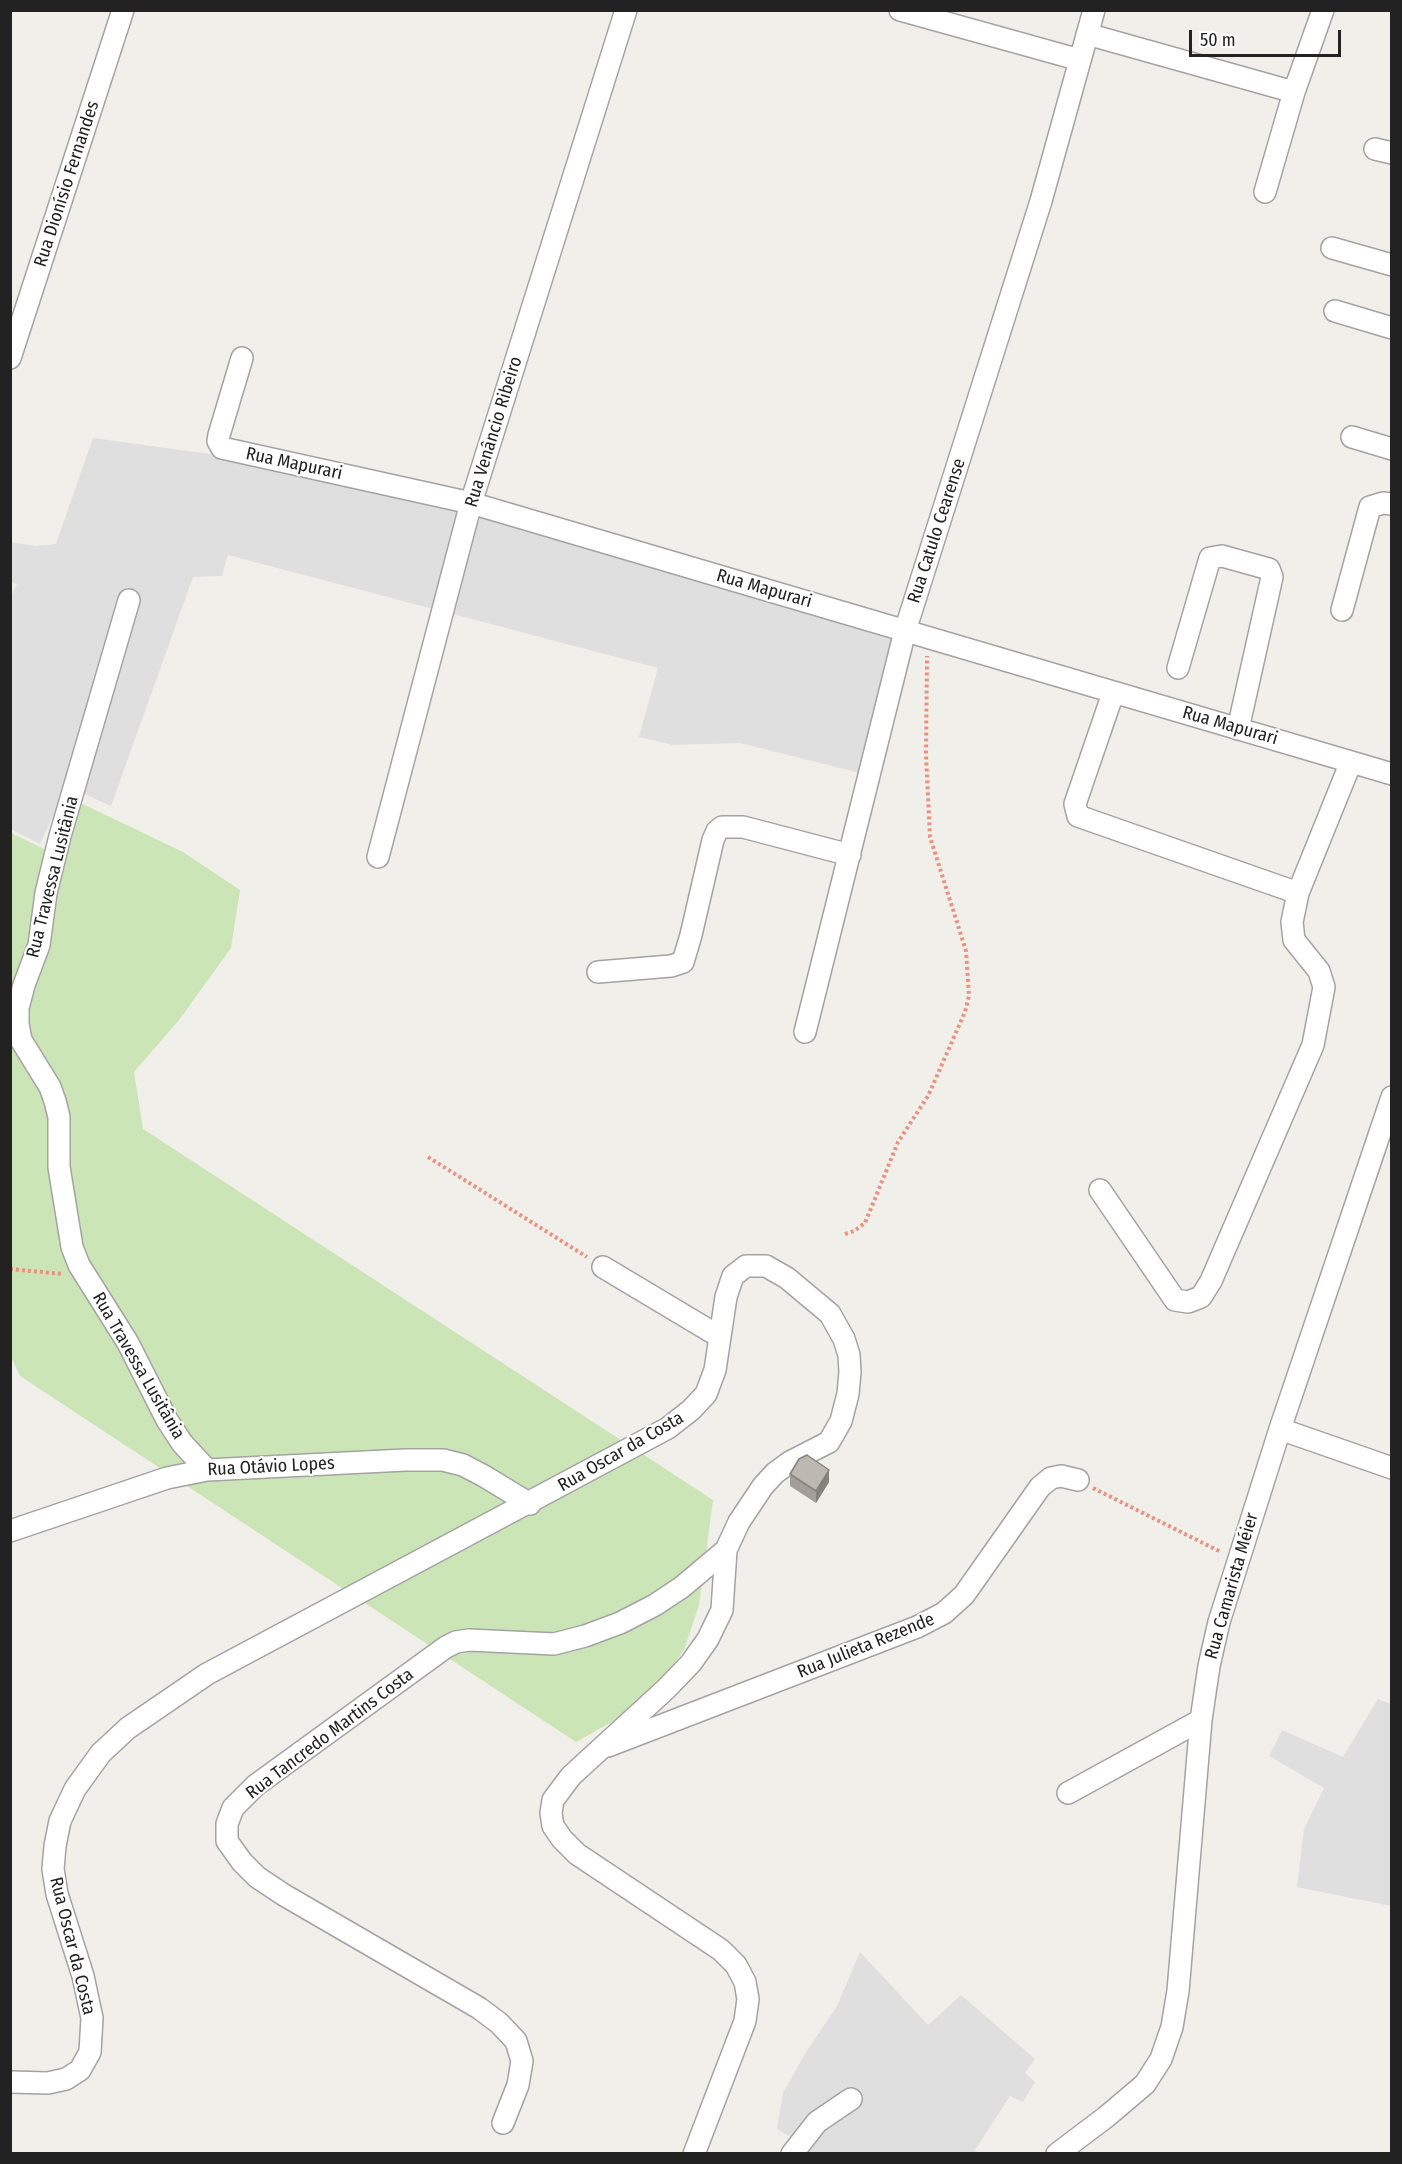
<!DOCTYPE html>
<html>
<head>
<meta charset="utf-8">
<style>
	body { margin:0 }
	#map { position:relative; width:1402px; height:2164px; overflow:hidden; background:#f1efea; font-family:"Fira Sans Condensed",sans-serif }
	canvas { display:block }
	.frame { position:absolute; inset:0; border:12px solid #222; pointer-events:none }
	.scale { position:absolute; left:1189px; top:30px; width:152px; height:27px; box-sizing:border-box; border:3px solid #222; border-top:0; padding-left:8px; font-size:18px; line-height:21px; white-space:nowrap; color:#222; -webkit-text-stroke:4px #fff; paint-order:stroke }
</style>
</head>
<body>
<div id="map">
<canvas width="1402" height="2164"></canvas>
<div class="frame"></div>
<div class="scale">50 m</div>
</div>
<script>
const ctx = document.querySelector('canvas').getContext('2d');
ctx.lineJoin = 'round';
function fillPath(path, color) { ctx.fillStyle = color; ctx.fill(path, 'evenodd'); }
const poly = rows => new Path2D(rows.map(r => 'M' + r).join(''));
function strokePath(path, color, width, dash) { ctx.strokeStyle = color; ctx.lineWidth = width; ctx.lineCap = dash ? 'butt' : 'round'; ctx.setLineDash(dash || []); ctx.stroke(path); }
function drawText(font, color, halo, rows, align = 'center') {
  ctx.font = font + ' "Fira Sans Condensed",sans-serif'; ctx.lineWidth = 4.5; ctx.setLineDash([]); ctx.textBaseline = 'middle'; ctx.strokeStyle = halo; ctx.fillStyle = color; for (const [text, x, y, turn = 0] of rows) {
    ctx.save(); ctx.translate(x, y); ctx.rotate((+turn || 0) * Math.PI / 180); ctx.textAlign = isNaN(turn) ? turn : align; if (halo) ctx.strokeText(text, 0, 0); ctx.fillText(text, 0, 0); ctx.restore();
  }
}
fillPath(poly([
	[93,438,210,454,468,505,892,635,864,774,740,743,673,745,639,737,658,668,228,555,222,576,193,577,111,806,67,786,40,844,11,829,10,599,17,584,11,582,11,542,35,546,56,544],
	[1378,1699,1391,1704,1391,1906,1297,1887,1304,1829,1324,1788,1269,1756,1282,1730,1343,1757],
	[860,1952,928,2025,961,1995,1035,2059,1025,2073,1035,2082,1023,2102,1010,2096,975,2150,978,2153,797,2153,795,2139,777,2129,783,2093,806,2052,837,2006]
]), '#e0dfdf');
fillPath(poly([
	[68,797,183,852,240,890,231,948,179,1020,134,1072,143,1129,713,1500,699,1605,684,1650,644,1704,576,1742,20,1376,11,1357,11,833,46,850]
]), '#cbe5b6');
const minor = poly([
	[900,10,1080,60],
	[1087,34,1294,92],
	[1375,149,1392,153],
	[1265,192,1294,92,1323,10],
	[1332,248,1392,265],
	[1335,311,1392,328],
	[10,358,123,10],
	[242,358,219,435,218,441,222,448,471,503,1392,774],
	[1352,437,1392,449],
	[129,600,60,836,46,893,39,945,24,985,18,1008,18,1024,21,1040,50,1087,55,1101,59,1117,59,1167,72,1247,79,1265,128,1343,167,1420,182,1443,207,1470],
	[1342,610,1370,507,1383,503,1392,504],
	[1178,668,1210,558,1222,556,1269,569,1272,577,1238,729],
	[1116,693,1110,702,1075,804,1078,816,1298,893],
	[378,857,471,503,626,10],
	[598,972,671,966,683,962,691,935,713,840,717,831,722,827,743,827,850,855],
	[805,1032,905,631,1041,201,1094,10],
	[1100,1190,1175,1300,1188,1302,1201,1297,1211,1281,1313,1045,1324,987,1319,971,1294,940,1292,922,1298,893,1351,762],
	[603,1267,720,1337],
	[1280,1429,1392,1468],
	[10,1531,167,1478,207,1470,405,1460,443,1460,463,1465,484,1476,530,1504],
	[608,1746,917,1627,944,1613,964,1595,1040,1487,1051,1478,1061,1476,1078,1480],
	[1068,1793,1201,1720],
	[10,2082,48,2083,66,2079,80,2070,90,2052,92,2018,83,1976,57,1894,53,1869,55,1846,60,1821,75,1789,101,1753,128,1728,207,1674,668,1428,691,1410,706,1394,715,1370,726,1297,733,1276,746,1266,766,1266,787,1278,830,1314,844,1339,849,1355,850,1372,848,1394,841,1421,829,1442,790,1462,775,1473,763,1486,739,1522,726,1550,722,1610,708,1639,691,1663,666,1689,571,1776,553,1800,551,1813,553,1826,562,1839,577,1854,721,1950,736,1965,745,1982,748,1999,745,2021,694,2154],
	[503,2123,518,2085,522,2061,516,2041,499,2023,479,2008,284,1895,257,1877,242,1862,227,1841,227,1824,233,1808,256,1785,446,1647,456,1642,469,1640,554,1644,585,1636,620,1623,655,1605,682,1587,726,1550],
	[792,2154,817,2122,851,2099],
	[1057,2154,1106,2117,1145,2084,1161,2059,1172,2027,1178,1991,1201,1720,1209,1666,1219,1622,1280,1429,1392,1097]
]);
strokePath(minor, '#a3a3a3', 24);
strokePath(poly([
	[428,1157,587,1257],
	[845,1234,854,1231,865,1223,898,1142,928,1096,965,1012,969,996,966,951,930,837,926,755,927,656],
	[10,1269,63,1274],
	[1093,1488,1221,1552]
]), '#eb9181', 4, [3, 3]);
strokePath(minor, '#fff', 21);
fillPath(poly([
	[790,1474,829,1482,816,1503,790,1486]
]), '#a39e9a');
fillPath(poly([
	[829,1470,829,1482,816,1503,816,1491]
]), '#85817d');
const building = poly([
	[807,1455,829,1470,816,1491,790,1474,799,1459,807,1455]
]);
fillPath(building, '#beb8b3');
strokePath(building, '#85817d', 1.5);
drawText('18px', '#222', '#fff', [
	["Rua Dionísio Fernandes",67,184,-72],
	["Rua Venâncio Ribeiro",494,432,-73],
	["Rua Mapurari",294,464,12],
	["Rua Catulo Cearense",937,531,-72],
	["Rua Mapurari",764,589,16],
	["Rua Mapurari",1230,726,16],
	["Rua Travessa Lusitânia",53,877,-76],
	["Rua Travessa Lusitânia",138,1366,60],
	["Rua Oscar da Costa",621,1452,-30],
	["Rua Otávio Lopes",271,1467,-3],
	["Rua Camarista Méier",1232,1586,-74],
	["Rua Julieta Rezende",866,1646,-22],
	["Rua Tancredo Martins Costa",330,1734,-37],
	["Rua Oscar da Costa",72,1946,76]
]);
</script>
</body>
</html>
